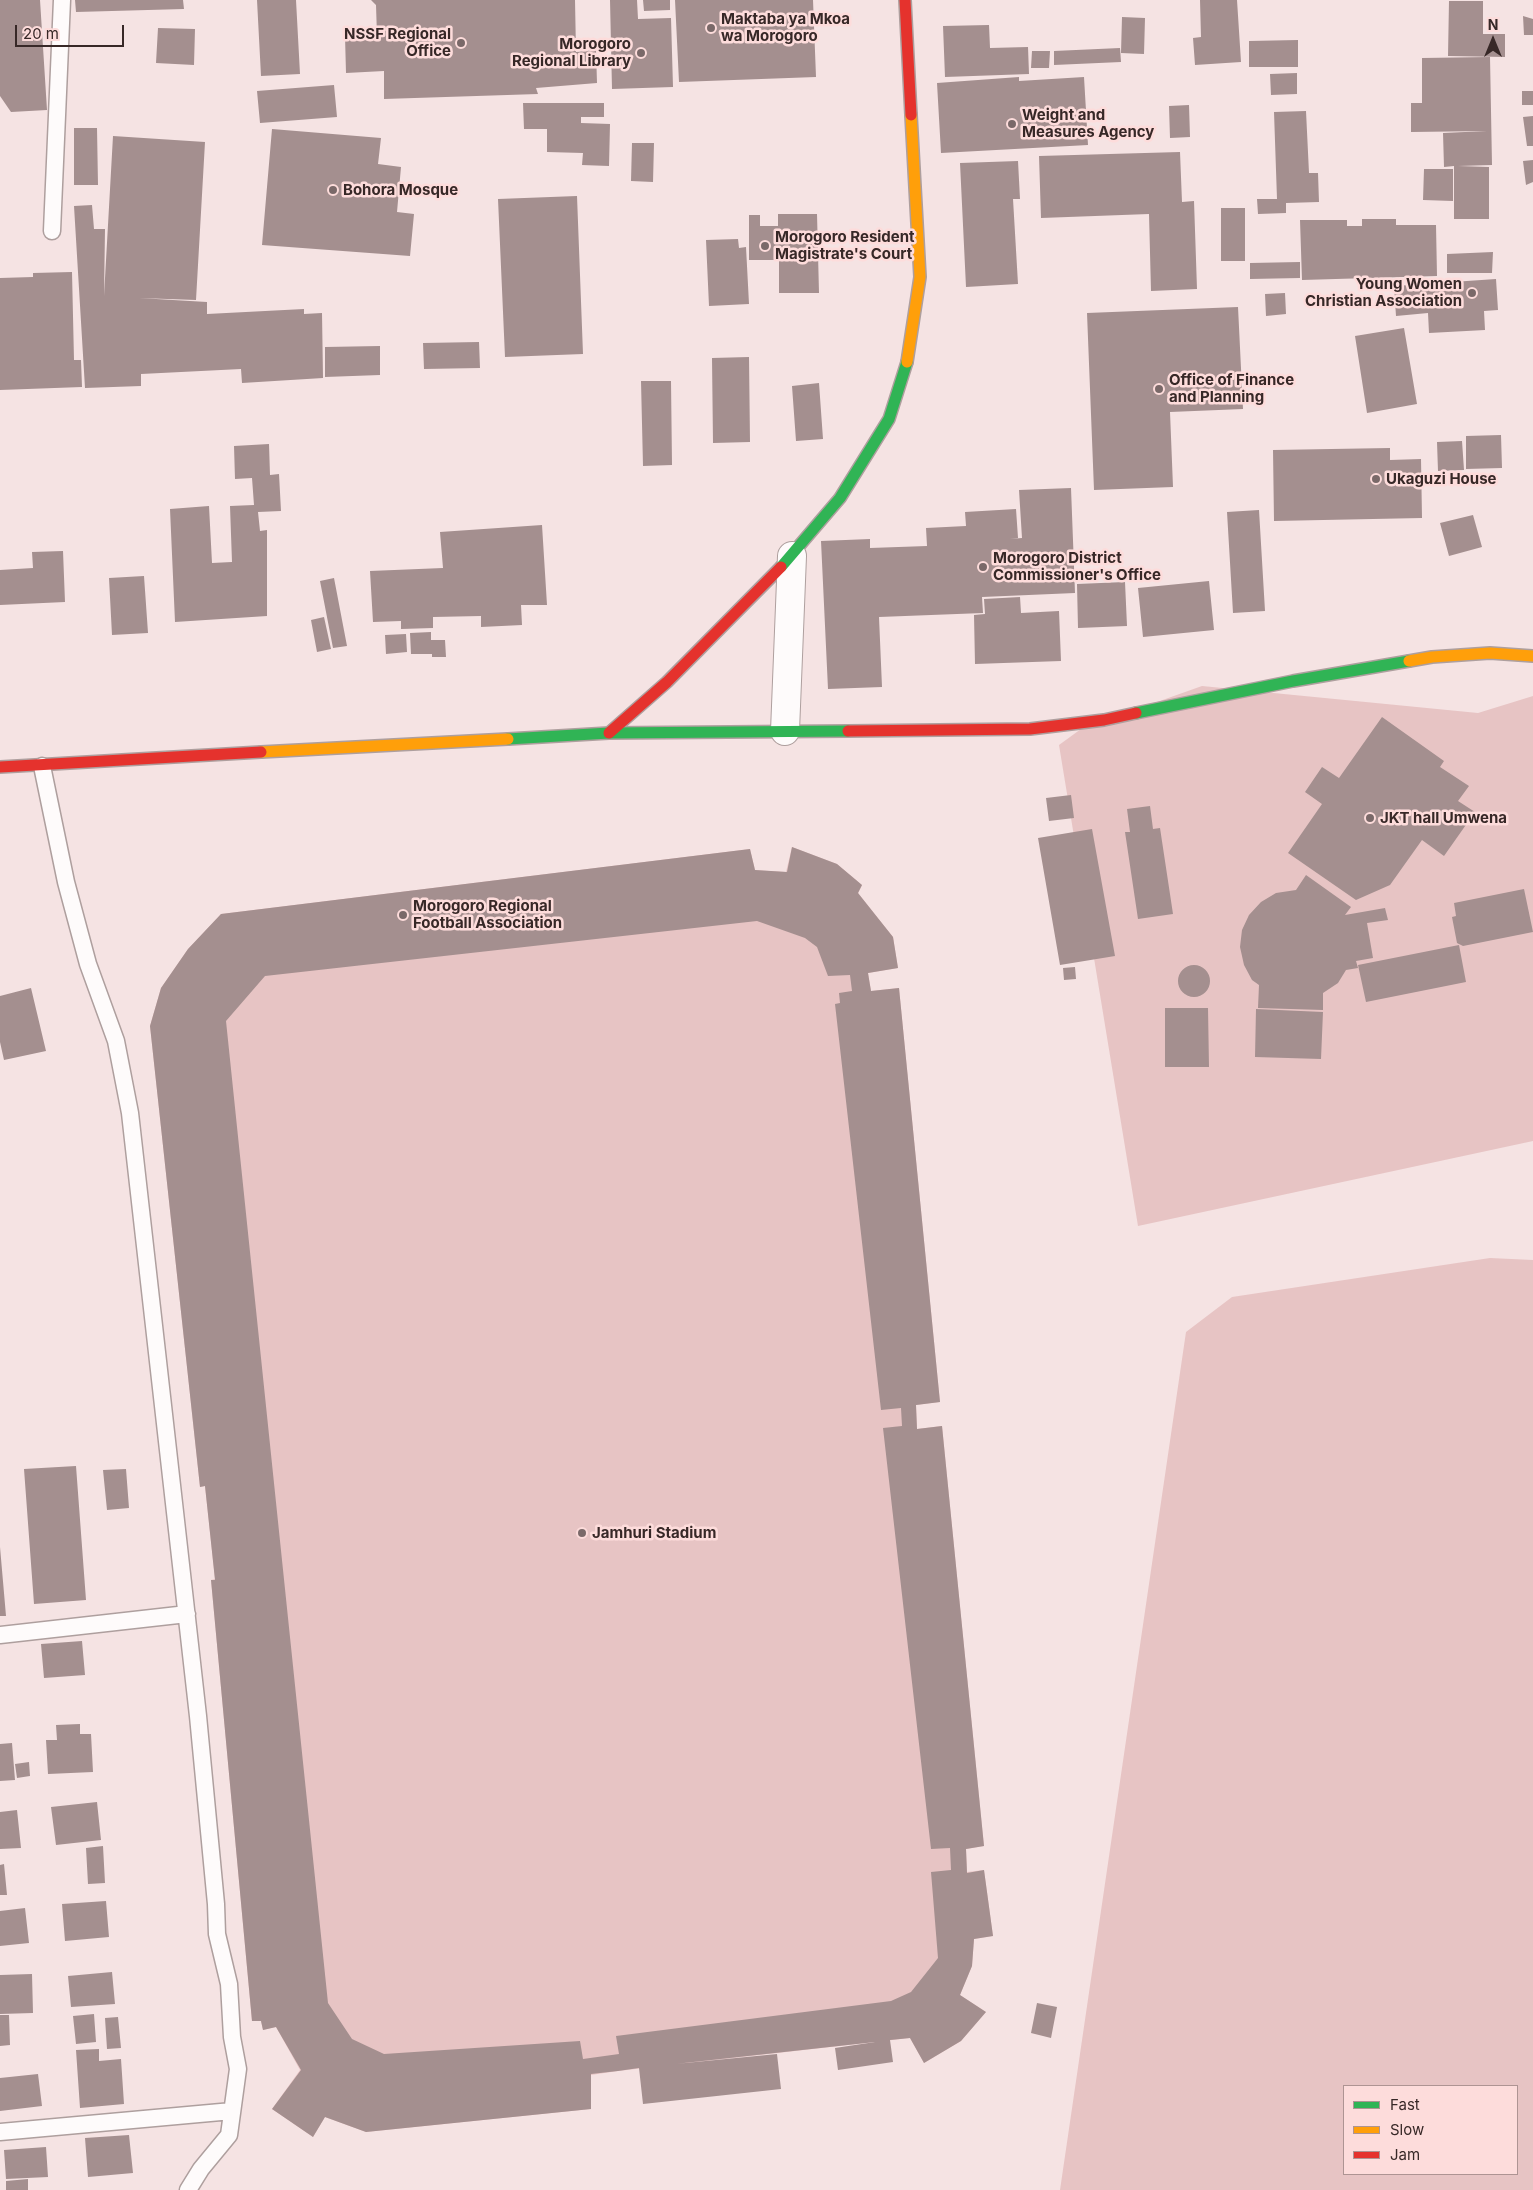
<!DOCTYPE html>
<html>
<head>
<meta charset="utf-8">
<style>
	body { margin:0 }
	#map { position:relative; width:1533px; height:2190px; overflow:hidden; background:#f5e3e3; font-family:Inter,sans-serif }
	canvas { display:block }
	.legend { position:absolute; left:1343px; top:2085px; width:175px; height:90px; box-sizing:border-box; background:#fddcdb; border:1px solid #ae9493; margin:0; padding:6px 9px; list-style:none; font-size:15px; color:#372827 }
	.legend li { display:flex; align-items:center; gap:10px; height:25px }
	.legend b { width:25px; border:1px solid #ae9493 }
	.north { position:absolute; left:1468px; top:15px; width:50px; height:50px; -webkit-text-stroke:4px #fddcdb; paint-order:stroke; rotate:0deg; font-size:14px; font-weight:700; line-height:20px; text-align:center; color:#372827 }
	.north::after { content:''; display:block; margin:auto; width:18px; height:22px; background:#372827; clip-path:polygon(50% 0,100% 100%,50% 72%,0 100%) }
	.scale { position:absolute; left:15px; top:25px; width:109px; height:22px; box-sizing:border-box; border:2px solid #372827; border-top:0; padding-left:6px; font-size:15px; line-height:18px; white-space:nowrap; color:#372827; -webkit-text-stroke:4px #fddcdb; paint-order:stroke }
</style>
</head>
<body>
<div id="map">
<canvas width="1533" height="2190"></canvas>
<ul class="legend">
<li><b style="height:6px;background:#30b455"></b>Fast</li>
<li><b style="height:6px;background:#ff9f0a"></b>Slow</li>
<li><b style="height:6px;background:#e5322d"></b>Jam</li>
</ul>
<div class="north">N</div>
<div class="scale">20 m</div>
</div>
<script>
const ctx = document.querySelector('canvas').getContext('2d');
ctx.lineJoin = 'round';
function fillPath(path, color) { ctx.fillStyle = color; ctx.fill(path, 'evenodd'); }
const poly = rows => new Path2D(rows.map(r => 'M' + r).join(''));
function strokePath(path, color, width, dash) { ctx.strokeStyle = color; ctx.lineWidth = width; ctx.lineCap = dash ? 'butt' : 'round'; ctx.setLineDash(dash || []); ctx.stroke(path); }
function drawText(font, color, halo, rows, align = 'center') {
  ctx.font = font + ' Inter,sans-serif'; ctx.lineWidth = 5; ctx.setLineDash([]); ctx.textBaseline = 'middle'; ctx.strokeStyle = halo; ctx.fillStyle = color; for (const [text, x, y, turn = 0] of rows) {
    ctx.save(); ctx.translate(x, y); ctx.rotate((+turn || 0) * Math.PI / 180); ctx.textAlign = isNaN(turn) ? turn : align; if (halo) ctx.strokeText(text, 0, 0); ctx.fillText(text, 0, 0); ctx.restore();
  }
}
fillPath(poly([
	[1202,686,1478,713,1533,696,1533,1141,1138,1226,1059,745,1081,729],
	[792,847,837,864,862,885,858,893,893,937,898,968,868,973,871,991,899,988,940,1402,916,1405,917,1429,942,1426,984,1846,966,1849,967,1872,984,1870,993,1936,974,1939,972,1966,960,1995,986,2012,961,2041,924,2063,910,2038,618,2071,591,2075,591,2109,366,2132,325,2117,313,2137,272,2109,300,2070,276,2027,263,2030,261,2021,252,2021,211,1580,215,1579,205,1486,200,1487,150,1026,161,988,188,949,221,914,750,849,755,870,786,872],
	[1490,1258,1533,1260,1533,2190,1060,2190,1186,1332,1232,1297],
	[1344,2086,1517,2086,1517,2174,1344,2174]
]), '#e7c4c4');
fillPath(poly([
	[0,0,40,0,47,110,11,112,0,96],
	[75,0,183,0,184,9,76,12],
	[257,0,296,0,300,74,261,76],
	[371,0,575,0,576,52,596,50,597,83,536,88,538,94,384,99,384,71,346,73,345,36,377,36,376,5],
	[610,0,637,0,638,19,671,18,673,87,612,89],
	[643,0,670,0,670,10,644,11],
	[675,0,813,0,816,77,679,82],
	[1200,0,1237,0,1241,62,1195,65,1193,38,1201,37],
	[1449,1,1483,1,1483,34,1505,34,1505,57,1448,56],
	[1523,16,1533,19,1533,35,1524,35],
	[1122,17,1145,18,1144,54,1121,53],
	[989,25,990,48,1028,47,1029,74,945,77,943,26],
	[158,28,195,29,194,65,156,63],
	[1298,40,1298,67,1249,67,1249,41],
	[1120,48,1121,62,1054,65,1054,51],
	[1032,51,1050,51,1049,68,1031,68],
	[1490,57,1492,165,1458,166,1489,167,1489,219,1454,219,1454,166,1444,167,1443,133,1487,131,1411,132,1411,103,1422,103,1422,58],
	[1297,73,1297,94,1271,95,1270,74],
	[1019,77,1019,81,1084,77,1088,145,941,153,937,83],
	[334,85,337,117,260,123,257,91],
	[1522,91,1533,91,1533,105,1522,105],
	[523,103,604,103,604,117,581,117,581,123,610,124,609,166,582,165,583,153,547,152,547,129,524,129],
	[1189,105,1190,137,1170,138,1169,106],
	[1306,111,1309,173,1318,173,1319,202,1286,203,1286,213,1258,214,1257,199,1277,199,1274,112],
	[1533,116,1533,146,1527,146,1523,117],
	[74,128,97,128,98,185,74,185],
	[272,129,381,138,378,164,401,167,397,212,414,214,410,256,262,245],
	[113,136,205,142,196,300,139,298,207,302,207,314,304,309,304,314,322,313,323,378,242,383,241,369,141,374,141,386,85,388,74,206,92,205,94,229,105,229,104,296],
	[632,143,654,143,653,182,631,181],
	[1180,152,1182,202,1194,201,1197,289,1151,291,1149,214,1041,218,1039,156],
	[1533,160,1533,182,1526,185,1523,161],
	[1018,161,1020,199,1013,199,1018,284,966,287,960,163],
	[1424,169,1453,169,1453,201,1423,200],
	[577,196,583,354,505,357,498,199],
	[1221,208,1245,208,1245,261,1221,261],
	[778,214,817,214,819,293,779,293,779,260,749,260,749,215,760,215,760,226,778,226],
	[1362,219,1396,219,1396,225,1436,225,1437,276,1302,280,1300,220,1347,220,1347,226,1362,226],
	[738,239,739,248,746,247,749,304,709,306,706,240],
	[1493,252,1492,273,1447,273,1447,254],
	[1300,262,1300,278,1250,279,1250,263],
	[72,272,74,360,81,360,82,387,0,390,0,278,33,277,33,273],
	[1496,279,1498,310,1484,311,1485,330,1429,333,1428,313,1396,316,1394,286],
	[1285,293,1286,314,1266,316,1265,294],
	[1238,307,1243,409,1170,412,1173,487,1094,490,1087,313],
	[1404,328,1417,404,1367,413,1355,336],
	[479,342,480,368,424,369,423,343],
	[380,346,380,375,325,377,325,347],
	[749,357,750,442,713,443,712,358],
	[641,381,671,381,672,465,643,466],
	[819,383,823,439,796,441,792,386],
	[1501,435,1502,468,1466,469,1466,436],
	[1462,441,1464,470,1438,471,1437,442],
	[269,444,270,475,279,474,281,511,258,512,260,531,267,530,267,616,175,622,170,509,209,506,212,563,232,562,230,506,254,505,252,478,235,479,234,446],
	[1390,448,1390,460,1421,459,1422,518,1274,521,1273,450],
	[1071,488,1075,593,982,597,983,613,879,617,882,687,828,689,821,541,870,539,870,548,927,546,926,528,966,526,965,512,1016,509,1018,538,1010,539,1022,538,1019,490],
	[1259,510,1265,611,1233,613,1227,512],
	[1473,515,1482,547,1449,556,1440,523],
	[542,525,547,605,521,605,522,625,481,627,481,616,433,617,433,628,401,629,401,621,373,622,370,571,443,568,440,532],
	[63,551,65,602,0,605,0,570,33,568,32,552],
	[144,576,148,633,112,635,109,578],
	[334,578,347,646,333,648,320,581],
	[1209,581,1214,630,1143,637,1138,588],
	[1125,582,1127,626,1078,628,1077,584],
	[1020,597,1021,613,1059,611,1061,661,975,664,974,615,985,614,984,599],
	[324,617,331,649,317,652,311,620],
	[431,632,431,640,445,640,446,657,432,657,432,654,411,654,410,633],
	[406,634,407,652,386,654,385,635],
	[1382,717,1444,761,1440,767,1469,786,1458,801,1475,812,1444,856,1422,840,1390,885,1356,900,1288,853,1322,804,1305,792,1322,767,1339,778],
	[1071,795,1074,818,1049,821,1046,798],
	[1150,806,1153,829,1160,828,1173,914,1138,919,1125,832,1130,832,1127,809],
	[1092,829,1115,956,1060,965,1038,838],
	[792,847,837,864,862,885,858,893,893,937,898,968,868,973,871,991,899,988,940,1402,916,1405,917,1429,942,1426,984,1846,966,1849,967,1873,984,1870,993,1936,974,1939,972,1966,960,1995,986,2012,961,2041,924,2063,910,2038,890,2040,893,2062,838,2070,835,2048,875,2042,675,2064,777,2054,781,2089,643,2104,639,2068,618,2071,591,2074,591,2109,366,2132,325,2117,313,2137,272,2109,301,2070,276,2027,263,2030,261,2021,252,2021,211,1580,215,1580,205,1486,200,1487,150,1026,161,988,188,949,221,914,750,849,755,870,787,872],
	[757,921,805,938,817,947,828,976,850,975,852,991,839,993,840,1003,835,1004,881,1410,901,1408,902,1426,883,1428,931,1849,950,1848,951,1870,931,1872,938,1958,911,1992,891,2001,616,2036,619,2054,583,2059,580,2041,384,2054,352,2039,328,2003,226,1021,265,976],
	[1306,875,1351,907,1345,915,1385,908,1388,920,1367,923,1373,958,1356,961,1358,968,1346,970,1338,983,1323,993,1323,1010,1258,1008,1259,985,1252,980,1244,965,1240,947,1242,930,1249,915,1261,902,1276,893,1296,890],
	[1524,889,1533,932,1463,946,1457,943,1452,917,1456,916,1454,903],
	[1459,945,1466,982,1366,1002,1358,965],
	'1178 981a16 16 0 1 1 32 0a16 16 0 1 1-32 0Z',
	[1075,967,1076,979,1064,980,1063,968],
	[31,988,46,1051,4,1060,0,1042,0,996],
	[1165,1008,1208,1008,1209,1067,1165,1067],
	[1256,1009,1323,1012,1321,1059,1255,1057],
	[76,1466,86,1600,34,1604,24,1469],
	[126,1469,129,1508,107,1510,103,1470],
	[0,1547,6,1616,0,1616],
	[82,1641,85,1675,44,1678,41,1644],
	[80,1724,80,1734,91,1734,93,1772,48,1774,46,1740,57,1740,56,1725],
	[12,1743,15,1780,0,1781,0,1744],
	[29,1762,30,1776,17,1778,15,1764],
	[97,1802,101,1840,56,1845,51,1807],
	[17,1810,21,1848,0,1849,0,1812],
	[103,1846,105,1883,88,1884,86,1848],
	[4,1864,7,1895,0,1895,0,1865],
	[106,1901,109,1937,65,1941,62,1904],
	[25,1908,29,1943,0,1946,0,1911],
	[112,1972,115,2004,71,2007,68,1976],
	[32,1974,33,2013,0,2014,0,1975],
	[1037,2003,1057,2007,1051,2038,1031,2033],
	[94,2014,96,2042,76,2044,73,2016],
	[0,2015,9,2015,10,2045,0,2046],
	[118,2017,121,2048,107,2049,105,2018],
	[99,2049,99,2061,121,2059,124,2104,80,2108,76,2050],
	[38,2074,42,2106,0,2111,0,2078],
	[129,2135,133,2173,88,2177,85,2138],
	[46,2147,48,2177,6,2179,4,2150],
	[28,2179,28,2190,6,2190,6,2181]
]), '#a48f8f');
const lane = poly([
	[52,231,62,0],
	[42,766,66,882,88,964,116,1041,130,1113,198,1716,216,1904,217,1934,229,1984,232,2037,238,2069,229,2135,201,2169,188,2190],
	[0,1635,187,1614],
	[0,2132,232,2111]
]);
const street = poly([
	[785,731,792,556]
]);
const fast = poly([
	[781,567,840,498,889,419,907,362],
	[1136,713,1293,681,1409,661],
	[508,739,609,733,848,731]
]);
const slow = poly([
	[907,362,920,277,911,115],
	[1409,661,1432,657,1490,653,1533,656],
	[261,752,508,739]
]);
const jam = poly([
	[905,0,911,115],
	[848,731,1030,729,1104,720,1136,713],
	[609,733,667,682,781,567],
	[0,767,261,752]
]);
strokePath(lane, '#ae9f9e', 19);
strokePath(street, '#ae9f9e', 30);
strokePath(fast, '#ae9f9e', 14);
strokePath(slow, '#ae9f9e', 14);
strokePath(jam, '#ae9f9e', 14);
strokePath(lane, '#fefbfb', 16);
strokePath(street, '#fefbfb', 28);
strokePath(fast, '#30b455', 11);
strokePath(slow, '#ff9f0a', 11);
strokePath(jam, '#e5322d', 11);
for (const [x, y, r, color] of [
	[711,28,5,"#7a6969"],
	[461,43,5,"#7a6969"],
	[641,53,5,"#7a6969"],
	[1012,124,5,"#7a6969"],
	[333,190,5,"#7a6969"],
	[765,246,5,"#7a6969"],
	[1472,293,5,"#7a6969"],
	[1159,389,5,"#7a6969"],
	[1376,479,5,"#7a6969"],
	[983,567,5,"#7a6969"],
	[1370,818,5,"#7a6969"],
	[403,915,5,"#7a6969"],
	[582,1533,5,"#7a6969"]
]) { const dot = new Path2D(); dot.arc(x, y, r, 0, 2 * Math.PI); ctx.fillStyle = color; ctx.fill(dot); strokePath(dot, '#fddcdb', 2); }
drawText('bold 15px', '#372827', '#fddcdb', [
	["Maktaba ya Mkoa",721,19],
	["wa Morogoro",721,36],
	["NSSF Regional",451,34,"right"],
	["Office",451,51,"right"],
	["Morogoro",631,44,"right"],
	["Regional Library",631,61,"right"],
	["Weight and",1022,115],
	["Measures Agency",1022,132],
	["Bohora Mosque",343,190],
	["Morogoro Resident",775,237],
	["Magistrate's Court",775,254],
	["Young Women",1462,284,"right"],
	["Christian Association",1462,301,"right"],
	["Office of Finance",1169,380],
	["and Planning",1169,397],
	["Ukaguzi House",1386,479],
	["Morogoro District",993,558],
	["Commissioner's Office",993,575],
	["JKT hall Umwena",1380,818],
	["Morogoro Regional",413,906],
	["Football Association",413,923],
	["Jamhuri Stadium",592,1533]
], 'left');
</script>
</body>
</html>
